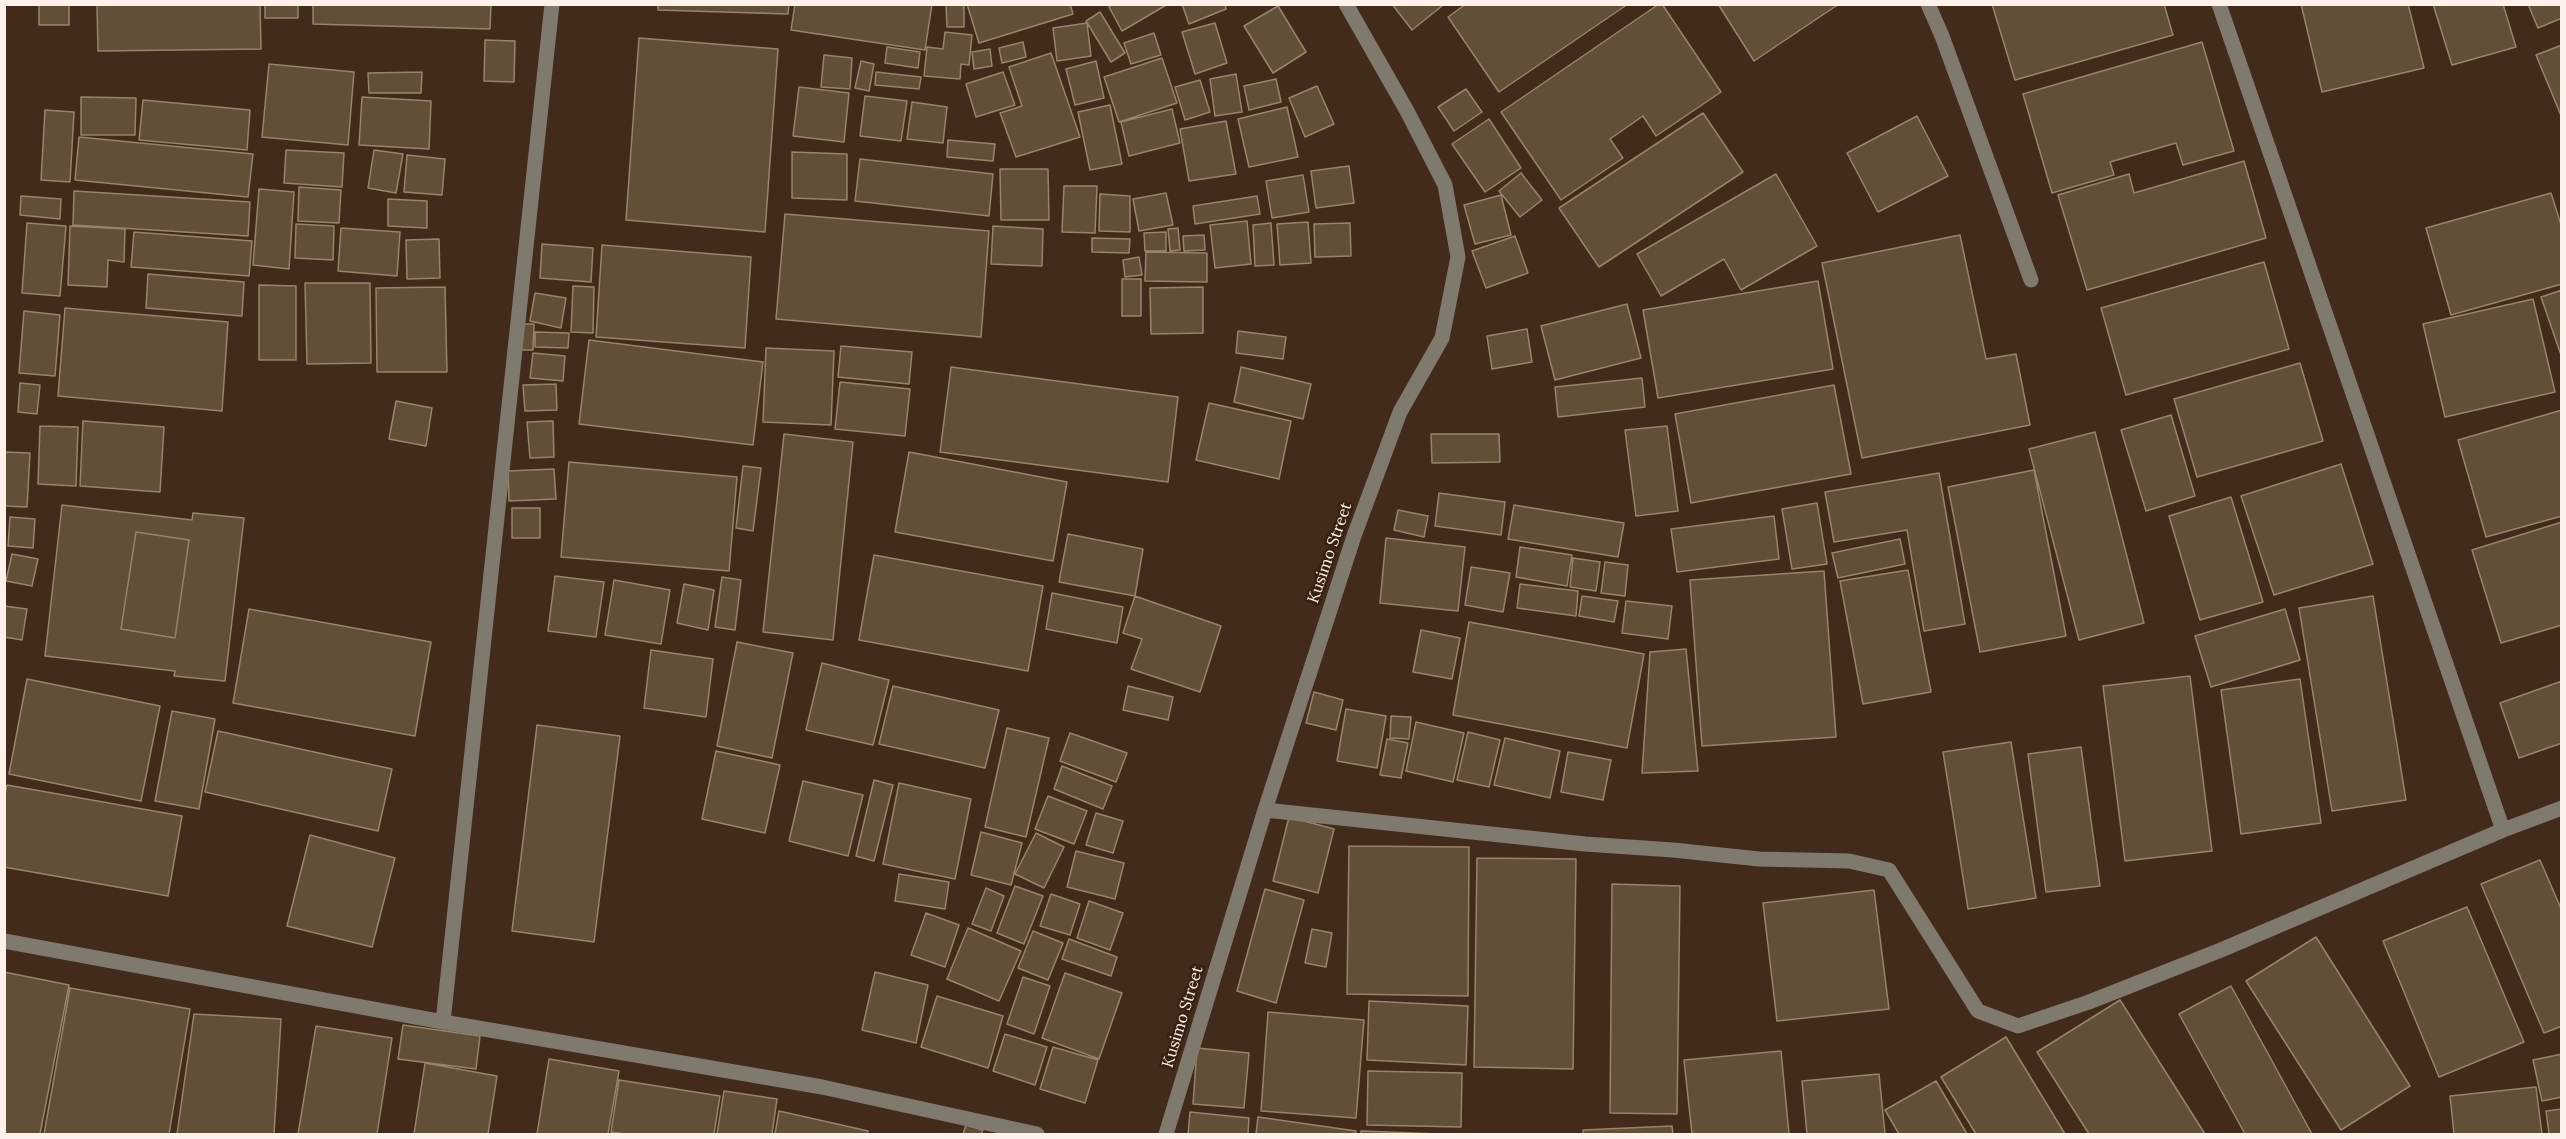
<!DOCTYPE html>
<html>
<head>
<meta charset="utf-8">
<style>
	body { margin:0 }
	#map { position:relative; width:2566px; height:1139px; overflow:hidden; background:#432b1c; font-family:Lora,serif }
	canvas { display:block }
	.frame { position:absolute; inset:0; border:6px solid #fef1e9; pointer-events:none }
</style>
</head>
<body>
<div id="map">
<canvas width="2566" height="1139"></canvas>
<div class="frame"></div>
</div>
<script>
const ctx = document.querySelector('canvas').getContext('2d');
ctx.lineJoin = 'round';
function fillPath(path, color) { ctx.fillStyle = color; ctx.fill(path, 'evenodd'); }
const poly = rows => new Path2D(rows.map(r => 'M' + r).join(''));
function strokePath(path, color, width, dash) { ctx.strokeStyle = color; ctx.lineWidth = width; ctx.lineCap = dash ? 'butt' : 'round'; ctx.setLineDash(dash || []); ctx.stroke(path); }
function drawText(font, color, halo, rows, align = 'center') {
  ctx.font = font + ' Lora,serif'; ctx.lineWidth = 5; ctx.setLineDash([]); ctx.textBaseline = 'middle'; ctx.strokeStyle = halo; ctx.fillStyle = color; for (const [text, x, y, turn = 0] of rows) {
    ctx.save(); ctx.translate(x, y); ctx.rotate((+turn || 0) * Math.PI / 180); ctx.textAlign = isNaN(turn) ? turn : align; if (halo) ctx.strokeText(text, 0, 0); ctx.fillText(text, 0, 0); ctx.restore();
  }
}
const building = poly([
	[39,4,69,4,69,25,39,25,39,4],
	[97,4,260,4,261,49,98,51,97,4],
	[265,4,298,4,298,18,265,18,265,4],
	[313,4,491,4,490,29,313,24,313,4],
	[658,4,789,4,788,14,658,10,658,4],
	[795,4,932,4,925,50,791,30,795,4],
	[946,4,964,4,964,27,947,27,946,4],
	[967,4,1070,4,1073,14,979,43,967,4],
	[1113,4,1168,4,1122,31,1109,7,1113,4],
	[1182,4,1225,4,1226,9,1189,24,1182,4],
	[1392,4,1441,4,1442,6,1412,30,1392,4],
	[1466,4,1628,4,1499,92,1448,17,1466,4],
	[1659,4,1662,4,1721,92,1656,136,1643,116,1610,139,1623,158,1561,200,1501,112,1659,4],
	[1718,4,1839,4,1754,61,1718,4],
	[1992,4,2164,4,2173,35,2015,80,1992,4],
	[2301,4,2408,4,2424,68,2322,92,2301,4],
	[2433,4,2503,4,2516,47,2452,65,2433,4],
	[2528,4,2562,4,2562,18,2538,28,2528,4],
	[1278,6,1306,52,1273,73,1244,26,1278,6],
	[1100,12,1125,53,1111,62,1086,21,1100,12],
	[1087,23,1091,56,1057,61,1053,28,1087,23],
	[1215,23,1227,63,1195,74,1182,32,1215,23],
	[945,32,972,35,969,65,961,64,960,79,924,76,927,47,943,49,945,32],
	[1154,33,1161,55,1131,64,1124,43,1154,33],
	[639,38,778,49,765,232,626,220,639,38],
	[485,40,515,41,514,82,484,81,485,40],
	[1023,42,1026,57,1002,63,999,48,1023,42],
	[2202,42,2234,151,2183,165,2176,143,2110,162,2114,175,2052,193,2023,94,2202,42],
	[2562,45,2562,118,2536,55,2562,45],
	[887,47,920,52,918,68,885,63,887,47],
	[990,49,992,66,974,69,972,52,990,49],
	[1051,53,1080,137,1016,157,1000,113,1022,106,1009,67,1051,53],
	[824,55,852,58,850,89,821,87,824,55],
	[1162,58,1177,103,1119,122,1104,77,1162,58],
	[861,61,874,64,869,91,855,88,861,61],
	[1096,61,1104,98,1075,105,1066,69,1096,61],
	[269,64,354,72,348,145,262,137,269,64],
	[422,72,421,93,369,93,368,73,422,72],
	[876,72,921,77,919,89,875,85,876,72],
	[1003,72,1015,105,976,117,966,84,1003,72],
	[1236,74,1242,112,1215,116,1210,79,1236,74],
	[1276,79,1281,102,1249,110,1244,86,1276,79],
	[1200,80,1210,112,1185,120,1175,87,1200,80],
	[1317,86,1334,124,1305,137,1289,98,1317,86],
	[799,87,849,93,844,142,793,136,799,87],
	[1466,89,1482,112,1454,131,1438,107,1466,89],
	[865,96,907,101,901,141,860,136,865,96],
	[81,97,136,98,135,135,81,135,81,97],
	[362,97,431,101,429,149,359,145,362,97],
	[143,100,250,110,247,150,139,140,143,100],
	[912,102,947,107,943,143,907,139,912,102],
	[1110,105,1122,164,1090,170,1078,112,1110,105],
	[1287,107,1298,157,1249,167,1238,119,1287,107],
	[1172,109,1180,143,1129,156,1121,122,1172,109],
	[45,110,74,112,70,182,41,180,45,110],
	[1703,113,1743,172,1599,267,1559,208,1703,113],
	[1917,116,1948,176,1878,212,1847,153,1917,116],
	[1489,119,1521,168,1485,192,1452,144,1489,119],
	[1226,121,1236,174,1189,181,1180,129,1226,121],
	[79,137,253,154,248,197,75,180,79,137],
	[948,140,995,144,993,161,947,157,948,140],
	[286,150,344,153,342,187,284,183,286,150],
	[374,150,403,154,396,193,368,188,374,150],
	[792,152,847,154,847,200,792,198,792,152],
	[407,155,445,159,442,195,404,192,407,155],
	[860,159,993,174,989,216,855,201,860,159],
	[2244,161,2266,238,2087,290,2058,195,2129,174,2134,193,2244,161],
	[1349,166,1354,203,1316,208,1311,171,1349,166],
	[1000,169,1048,169,1049,220,1001,220,1000,169],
	[1521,173,1542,200,1520,217,1499,191,1521,173],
	[1776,174,1817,246,1741,290,1724,259,1661,296,1637,254,1776,174],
	[1303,175,1309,212,1272,218,1266,181,1303,175],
	[1064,186,1097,186,1095,233,1062,232,1064,186],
	[299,187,341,190,339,223,298,221,299,187],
	[259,189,294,192,289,269,253,265,259,189],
	[74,191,250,202,248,236,73,225,74,191],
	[1166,193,1173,225,1139,231,1133,199,1166,193],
	[2551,193,2562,228,2562,284,2451,315,2426,228,2551,193],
	[1100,194,1130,196,1130,232,1099,231,1100,194],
	[1501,195,1511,235,1475,244,1464,205,1501,195],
	[21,196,61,199,60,219,20,215,21,196],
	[1257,196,1260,214,1195,224,1193,206,1257,196],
	[388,199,427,201,427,228,388,226,388,199],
	[785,214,989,231,981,337,776,319,785,214],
	[1247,221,1251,264,1215,268,1210,225,1247,221],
	[1308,222,1311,263,1280,265,1277,224,1308,222],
	[27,223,66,226,60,296,22,293,27,223],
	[1271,223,1274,265,1255,266,1253,225,1271,223],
	[1350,223,1351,256,1315,257,1314,224,1350,223],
	[296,224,334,226,333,260,295,258,296,224],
	[70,226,125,229,124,262,108,260,107,287,68,285,70,226],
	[993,226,1043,229,1042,266,991,264,993,226],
	[341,228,400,232,397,276,338,271,341,228],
	[1178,228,1180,250,1170,251,1168,229,1178,228],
	[134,232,252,241,249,276,131,267,134,232],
	[1166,232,1166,251,1145,251,1144,233,1166,232],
	[1204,235,1205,250,1184,251,1183,236,1204,235],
	[1960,235,1986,359,2016,354,2030,425,1862,458,1822,263,1960,235],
	[1515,236,1528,273,1486,288,1472,251,1515,236],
	[1092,238,1130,239,1129,253,1092,252,1092,238],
	[439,239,440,278,407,279,406,240,439,239],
	[542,244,593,248,591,282,540,278,542,244],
	[602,245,751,257,745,348,596,337,602,245],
	[1146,252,1207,253,1207,282,1145,281,1146,252],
	[1139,257,1142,275,1125,277,1123,260,1139,257],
	[2264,262,2289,349,2126,395,2101,308,2264,262],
	[148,274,244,282,242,316,146,308,148,274],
	[1122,279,1141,279,1141,316,1122,316,1122,279],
	[1818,281,1833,369,1658,398,1643,310,1818,281],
	[305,283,370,283,371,363,307,364,305,283],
	[259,285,296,286,296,360,259,360,259,285],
	[573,286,594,287,593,333,571,332,573,286],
	[445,287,447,372,377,372,376,288,445,287],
	[1203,287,1203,333,1151,334,1150,288,1203,287],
	[2562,290,2562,358,2541,297,2562,290],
	[535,293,566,298,561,328,530,321,535,293],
	[2533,299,2555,392,2445,417,2423,324,2533,299],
	[1627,304,1641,358,1555,380,1541,326,1627,304],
	[65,308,228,322,222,411,58,396,65,308],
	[24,311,60,315,55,376,19,373,24,311],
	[521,324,534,324,533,350,521,350,521,324],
	[1527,329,1532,362,1492,369,1487,336,1527,329],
	[1238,331,1286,337,1283,359,1236,353,1238,331],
	[535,332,569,333,568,348,535,347,535,332],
	[589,340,763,362,753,445,579,424,589,340],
	[841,346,912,352,909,384,838,377,841,346],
	[766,348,834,351,831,425,763,422,766,348],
	[533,353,565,356,563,381,530,378,533,353],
	[2300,363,2323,441,2197,477,2174,399,2300,363],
	[951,367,1178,397,1168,482,940,452,951,367],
	[1241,367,1311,384,1303,419,1234,402,1241,367],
	[1642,378,1645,407,1558,417,1555,387,1642,378],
	[840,382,910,389,905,436,835,429,840,382],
	[20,383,40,385,37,414,18,412,20,383],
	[556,384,557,410,525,411,523,385,556,384],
	[1834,385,1851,474,1691,503,1675,414,1834,385],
	[396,401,432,408,426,446,389,439,396,401],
	[1209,403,1291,421,1279,479,1196,460,1209,403],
	[2562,410,2562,516,2486,537,2458,440,2562,410],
	[2171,415,2195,496,2146,511,2121,430,2171,415],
	[83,421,164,427,160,492,80,486,83,421],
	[553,421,554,457,530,458,527,422,553,421],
	[40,426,78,427,76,486,38,484,40,426],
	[1667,426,1678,511,1636,516,1625,430,1667,426],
	[2095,432,2144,623,2079,640,2029,449,2095,432],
	[784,434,853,442,833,640,763,632,784,434],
	[1431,434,1499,434,1500,462,1432,463,1431,434],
	[4,452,30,453,27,507,4,506,4,452],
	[909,452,1067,482,1053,561,895,532,909,452],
	[569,462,737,477,729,571,561,557,569,462],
	[2341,464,2373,564,2274,595,2241,496,2341,464],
	[743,466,761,468,753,531,736,528,743,466],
	[554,469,556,499,509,501,508,471,554,469],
	[2034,470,2066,636,1980,652,1948,487,2034,470],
	[1939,473,1965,624,1924,631,1907,530,1834,542,1825,492,1939,473],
	[1439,493,1505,502,1501,535,1435,526,1439,493],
	[2231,497,2263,602,2200,620,2169,516,2231,497],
	[1817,503,1827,564,1792,569,1782,509,1817,503],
	[62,505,192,520,193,513,244,518,225,681,174,676,175,671,45,656,62,505],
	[136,532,189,540,175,638,121,629,136,532],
	[1514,505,1624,523,1618,557,1508,539,1514,505],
	[512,508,540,508,540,538,512,538,512,508],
	[1398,510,1428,516,1424,537,1394,530,1398,510],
	[1774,516,1779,559,1677,572,1671,529,1774,516],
	[10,517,35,519,33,548,8,546,10,517],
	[2562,522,2562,625,2501,643,2472,550,2562,522],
	[136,532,189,540,175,638,121,629,136,532],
	[1068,534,1143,549,1135,596,1059,582,1068,534],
	[1386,538,1465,547,1458,611,1380,603,1386,538],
	[1900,539,1905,564,1838,578,1832,553,1900,539],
	[1520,547,1572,555,1567,586,1516,577,1520,547],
	[12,554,38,559,32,586,6,581,12,554],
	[874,555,1043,586,1028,671,859,640,874,555],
	[1573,558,1600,562,1596,591,1570,587,1573,558],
	[1605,562,1628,565,1625,596,1601,593,1605,562],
	[1471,567,1510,573,1503,612,1465,605,1471,567],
	[1908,570,1931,692,1863,704,1840,581,1908,570],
	[1824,571,1836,737,1702,746,1690,580,1824,571],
	[555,576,604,582,596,637,548,631,555,576],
	[722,577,741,580,735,630,715,627,722,577],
	[614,580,670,590,661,644,605,635,614,580],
	[684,584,714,590,708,630,677,623,684,584],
	[1520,584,1578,591,1576,616,1517,608,1520,584],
	[1052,593,1123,607,1117,643,1046,629,1052,593],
	[1135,596,1221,626,1200,692,1131,669,1142,639,1123,633,1135,596],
	[1582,596,1618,601,1614,622,1579,616,1582,596],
	[2373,596,2406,800,2332,811,2299,608,2373,596],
	[1626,601,1672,606,1668,639,1622,633,1626,601],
	[4,606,27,609,22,640,4,637,4,606],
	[249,609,431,642,415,736,233,703,249,609],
	[2285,609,2300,660,2211,687,2195,636,2285,609],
	[1469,622,1644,654,1627,748,1453,715,1469,622],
	[1421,630,1460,638,1452,679,1413,672,1421,630],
	[737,642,793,653,772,758,717,746,737,642],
	[1686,649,1698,771,1642,773,1650,652,1686,649],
	[651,650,713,659,706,717,644,708,651,650],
	[822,663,889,680,873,745,806,730,822,663],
	[2190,676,2212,851,2125,861,2103,686,2190,676],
	[27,679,160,706,141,801,9,774,27,679],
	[2300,679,2321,823,2241,834,2221,690,2300,679],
	[2562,681,2562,743,2519,758,2500,703,2562,681],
	[893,686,999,710,985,768,879,744,893,686],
	[1128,686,1173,697,1168,720,1123,710,1128,686],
	[1314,692,1343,700,1336,730,1306,723,1314,692],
	[1346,709,1386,716,1377,768,1337,761,1346,709],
	[172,711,215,719,199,809,155,801,172,711],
	[1391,716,1411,717,1409,739,1390,738,1391,716],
	[1416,722,1464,733,1453,782,1406,771,1416,722],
	[537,725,620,736,594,942,512,931,537,725],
	[1007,728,1049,738,1026,837,985,827,1007,728],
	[218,731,392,769,378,831,205,792,218,731],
	[1468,732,1500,740,1489,787,1457,780,1468,732],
	[1070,733,1127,753,1116,782,1060,761,1070,733],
	[1505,738,1560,751,1550,798,1494,785,1505,738],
	[1387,739,1408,743,1401,778,1380,775,1387,739],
	[2011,742,2036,898,1968,909,1943,752,2011,742],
	[2081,747,2100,886,2046,892,2028,754,2081,747],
	[716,751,780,765,765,833,702,819,716,751],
	[1568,752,1611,760,1603,800,1561,792,1568,752],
	[1062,766,1112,786,1103,809,1054,789,1062,766],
	[874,780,893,785,874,861,856,856,874,780],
	[803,781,863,795,848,856,789,841,803,781],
	[899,783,971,799,955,879,883,864,899,783],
	[7,785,182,816,168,896,4,867,4,798,7,785],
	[1048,796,1087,811,1074,844,1035,829,1048,796],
	[1096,813,1123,821,1113,853,1086,845,1096,813],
	[1289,817,1334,829,1318,893,1273,881,1289,817],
	[981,832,1022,843,1011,885,971,875,981,832],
	[1036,833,1064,847,1044,888,1015,874,1036,833],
	[310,835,395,858,372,947,287,926,310,835],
	[1349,846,1469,847,1468,996,1347,994,1349,846],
	[1076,851,1124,863,1115,899,1067,887,1076,851],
	[1477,858,1576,859,1573,1069,1474,1067,1477,858],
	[2540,860,2562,911,2562,1026,2544,1033,2481,884,2540,860],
	[899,874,949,882,945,909,895,901,899,874],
	[1612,884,1680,886,1677,1114,1610,1113,1612,884],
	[1015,886,1043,896,1024,944,997,933,1015,886],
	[986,888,1004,896,991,931,972,924,986,888],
	[1265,889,1304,900,1276,1003,1237,991,1265,889],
	[1874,890,1889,1009,1777,1021,1763,903,1874,890],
	[1051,894,1080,904,1070,935,1040,926,1051,894],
	[1089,901,1123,913,1110,950,1077,938,1089,901],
	[2467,907,2524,1042,2439,1077,2383,941,2467,907],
	[926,913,959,925,945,967,911,955,926,913],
	[968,928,1021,951,999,1001,947,979,968,928],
	[1312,929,1332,933,1326,967,1305,963,1312,929],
	[1033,931,1063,943,1048,980,1018,968,1033,931],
	[2316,937,2410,1086,2341,1130,2246,981,2316,937],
	[1069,939,1117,957,1111,976,1062,959,1069,939],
	[4,972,69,985,40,1134,4,1134,4,972],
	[875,972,928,985,916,1043,862,1030,875,972],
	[1065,973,1122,993,1099,1059,1042,1038,1065,973],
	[1023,977,1050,986,1034,1034,1007,1024,1023,977],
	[2231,986,2312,1134,2245,1134,2179,1014,2231,986],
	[70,988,190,1009,169,1134,44,1134,70,988],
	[937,996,1003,1016,988,1068,921,1047,937,996],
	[2120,1000,2205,1134,2089,1134,2037,1052,2120,1000],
	[1369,1001,1468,1006,1466,1065,1367,1060,1369,1001],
	[1268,1012,1364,1020,1356,1118,1261,1111,1268,1012],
	[194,1014,281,1019,274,1134,177,1134,194,1014],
	[403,1025,480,1036,476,1069,398,1059,403,1025],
	[316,1026,392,1038,377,1134,298,1134,316,1026],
	[1005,1034,1047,1047,1035,1085,993,1071,1005,1034],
	[2006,1037,2065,1134,1976,1134,1941,1077,2006,1037],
	[1053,1047,1098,1060,1085,1103,1040,1089,1053,1047],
	[1197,1048,1249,1053,1244,1108,1193,1104,1197,1048],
	[1781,1051,1789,1134,1692,1134,1684,1060,1781,1051],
	[2562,1054,2562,1097,2542,1101,2533,1060,2562,1054],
	[549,1059,619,1071,608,1134,537,1134,549,1059],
	[425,1063,497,1076,488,1134,414,1134,425,1063],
	[1368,1071,1462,1073,1461,1127,1367,1125,1368,1071],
	[1879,1074,1885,1134,1807,1134,1802,1081,1879,1074],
	[619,1080,720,1096,714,1134,625,1134,611,1132,619,1080],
	[1936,1081,1967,1134,1899,1134,1885,1110,1936,1081],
	[2536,1087,2542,1134,2454,1134,2450,1096,2536,1087],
	[724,1091,777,1099,772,1134,717,1134,724,1091],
	[2562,1109,2562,1134,2549,1134,2546,1111,2562,1109],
	[779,1111,868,1131,867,1134,775,1134,779,1111],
	[1190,1112,1249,1118,1248,1134,1188,1134,1190,1112],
	[1258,1117,1356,1131,1355,1134,1256,1134,1258,1117],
	[966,1125,983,1130,981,1134,963,1134,966,1125],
	[1672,1126,1673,1134,1583,1134,1583,1130,1672,1126],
	[1361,1131,1440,1134,1361,1134,1361,1131]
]);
fillPath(building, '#624f38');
strokePath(building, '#99846b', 1.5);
strokePath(poly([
	[1928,4,1942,36,2031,280],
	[2219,4,2503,830],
	[1265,810,1585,844,1673,850,1759,859,1849,861,1889,870,1978,1011,2018,1026,2089,1002,2221,950,2503,830,2562,808],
	[4,941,443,1022,822,1087,1037,1134],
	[443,1022,552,4],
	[1166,1134,1265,810,1354,536,1400,412,1442,338,1458,257,1445,185,1407,111,1346,4]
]), '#80796d', 15);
drawText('16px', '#fef1e9', '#382112', [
	["Kusimo Street",1330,553,-71],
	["Kusimo Street",1183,1017,-73]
]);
</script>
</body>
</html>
